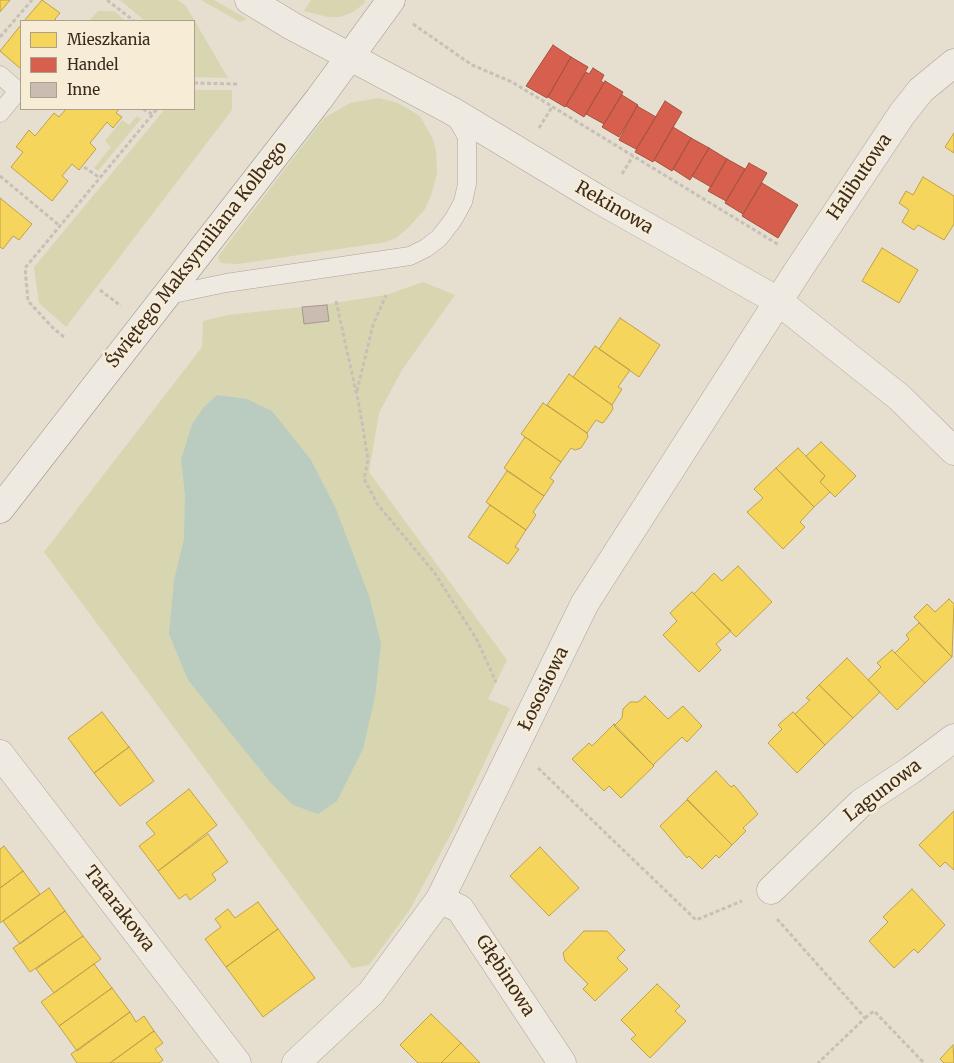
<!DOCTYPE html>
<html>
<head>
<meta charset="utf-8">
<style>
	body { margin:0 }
	#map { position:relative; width:954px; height:1063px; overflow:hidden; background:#e6decf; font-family:Merriweather,serif }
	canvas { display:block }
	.legend { position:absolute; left:20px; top:20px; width:175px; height:90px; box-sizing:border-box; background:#f7ecd5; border:1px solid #ac9f8c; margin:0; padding:6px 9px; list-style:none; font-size:15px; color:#3c2b1f }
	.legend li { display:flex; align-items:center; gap:10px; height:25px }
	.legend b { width:25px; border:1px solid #ac9f8c }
</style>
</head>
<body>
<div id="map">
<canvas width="954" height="1063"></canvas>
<ul class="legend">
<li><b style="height:14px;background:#f6d55c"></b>Mieszkania</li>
<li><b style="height:14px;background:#d6604d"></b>Handel</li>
<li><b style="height:14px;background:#cabcb0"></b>Inne</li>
</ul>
</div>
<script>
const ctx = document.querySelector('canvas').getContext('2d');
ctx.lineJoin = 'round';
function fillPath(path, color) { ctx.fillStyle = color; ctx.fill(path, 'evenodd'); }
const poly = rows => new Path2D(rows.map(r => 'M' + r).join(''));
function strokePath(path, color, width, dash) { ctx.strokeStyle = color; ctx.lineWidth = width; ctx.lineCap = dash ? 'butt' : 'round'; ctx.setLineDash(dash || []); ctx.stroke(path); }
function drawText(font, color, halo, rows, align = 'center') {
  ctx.font = font + ' Merriweather,serif'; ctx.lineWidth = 5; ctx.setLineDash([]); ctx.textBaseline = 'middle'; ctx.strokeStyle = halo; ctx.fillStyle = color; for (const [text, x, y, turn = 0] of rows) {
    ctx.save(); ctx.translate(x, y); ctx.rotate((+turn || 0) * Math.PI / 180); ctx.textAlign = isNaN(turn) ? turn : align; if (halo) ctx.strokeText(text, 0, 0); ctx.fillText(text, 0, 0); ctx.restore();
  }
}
fillPath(poly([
	[120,0,177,0,182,3,186,6,228,78,194,77,194,21,145,21],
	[201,0,214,0,247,19,240,22],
	[311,0,363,0,366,2,353,12,340,17,328,17,304,11],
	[98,11,114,11,126,21,89,21],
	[194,90,232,90,232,110,66,327,39,303,34,267,165,109,194,109],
	[379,98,398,103,420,116,433,139,436,151,437,174,431,195,425,209,409,227,396,238,386,242,238,264,221,263,218,258,220,254,324,118,350,103],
	[137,116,141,119,98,171,94,168,111,147,105,141,122,120,129,125],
	[423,282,455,295,402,370,379,413,369,472,507,660,488,699,510,708,452,832,409,911,369,965,352,968,44,552,202,347,203,321,227,315,321,305,386,295]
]), '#d7d6b1');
fillPath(poly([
	[217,395,247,399,272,411,311,460,336,509,369,596,381,643,375,697,363,749,337,801,318,814,293,805,271,783,188,680,169,634,174,580,184,539,185,494,181,460,192,424,204,407]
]), '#bacbc0');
const homes = poly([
	[0,0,10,0,0,12,0,0],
	[42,0,60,13,55,19,57,21,24,21,42,0],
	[21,25,21,69,0,51,21,25],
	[66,109,119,109,116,113,122,117,113,128,107,122,90,143,96,149,79,170,72,164,62,176,68,181,52,201,11,167,23,152,16,147,29,130,35,136,54,113,59,117,66,109],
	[954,133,954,153,945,147,954,133],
	[923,177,954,196,954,224,944,240,918,225,914,230,902,222,909,210,899,203,906,191,913,195,923,177],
	[0,198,32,224,19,240,13,236,3,249,0,247,0,198],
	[882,248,918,270,899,303,862,281,882,248],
	[620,318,660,345,639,377,599,349,620,318],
	[595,346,630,370,618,387,622,389,612,405,573,377,595,346],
	[569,374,612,405,613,409,604,422,602,423,596,420,587,433,547,405,569,374],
	[543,403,587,433,588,437,581,448,575,450,571,448,561,462,521,434,543,403],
	[525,437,561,462,550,478,554,481,544,496,504,468,525,437],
	[821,442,856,476,835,497,820,482,825,476,806,456,821,442],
	[798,448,825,476,820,482,830,492,814,507,776,468,798,448],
	[776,468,814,507,800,522,805,527,783,549,747,512,763,498,754,489,776,468],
	[507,471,544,496,533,512,536,515,526,530,486,502,507,471],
	[490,505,526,530,515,547,519,549,508,564,468,537,490,505],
	[738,566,772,602,736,637,694,594,714,573,722,581,738,566],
	[692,592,731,631,716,644,721,650,699,672,663,635,677,621,670,613,692,592],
	[949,599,954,604,952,657,914,617,927,604,935,612,949,599],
	[919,623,952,657,925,683,895,653,909,639,906,635,919,623],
	[892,650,925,683,897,710,868,680,881,667,877,663,892,650],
	[847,658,880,692,853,718,819,685,847,658],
	[819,685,853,718,825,745,795,714,810,700,806,698,819,685],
	[645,696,668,719,683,706,702,726,687,742,682,737,653,765,614,726,622,718,623,709,630,702,638,702,645,696],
	[102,712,129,747,94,773,68,738,102,712],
	[793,712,825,745,797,773,768,743,782,729,778,725,793,712],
	[614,724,654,766,621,798,609,786,604,791,572,759,589,743,592,746,614,724],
	[129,747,154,781,120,806,94,773,129,747],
	[716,771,731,787,734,785,758,814,743,828,746,831,732,845,687,799,716,771],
	[189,789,217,825,158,871,139,846,155,834,146,823,189,789],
	[687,800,732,845,719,858,716,855,702,869,689,856,687,858,660,826,687,800],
	[954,811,954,870,945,862,940,867,919,845,954,811],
	[208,834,228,862,212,874,216,880,190,900,186,894,179,899,158,871,208,834],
	[4,846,23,871,0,888,0,849,4,846],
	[540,847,579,888,549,916,510,876,540,847],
	[23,871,40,894,0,923,0,888,23,871],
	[49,888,65,911,20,944,3,921,49,888],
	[912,889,945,925,918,953,914,949,894,968,869,941,888,922,883,917,912,889],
	[258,902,278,929,226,967,205,939,221,927,215,919,228,909,235,918,258,902],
	[65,911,83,936,30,972,13,948,65,911],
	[278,929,315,978,263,1017,226,967,278,929],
	[584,931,607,931,625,950,617,958,628,969,595,1001,583,989,588,984,565,961,563,953,584,931],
	[83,936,101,959,54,993,36,969,83,936],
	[94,964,112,988,59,1026,41,1002,94,964],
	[657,984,680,1006,675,1011,686,1021,650,1058,631,1039,636,1035,621,1020,657,984],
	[112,988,130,1012,77,1051,59,1026,112,988],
	[130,1012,136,1022,144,1016,154,1031,110,1063,77,1063,71,1054,130,1012],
	[431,1014,461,1043,441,1063,418,1063,400,1045,431,1014],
	[154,1031,163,1043,155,1049,163,1060,159,1063,110,1063,154,1031],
	[461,1043,480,1063,441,1063,461,1043],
	[953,1045,954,1063,944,1063,940,1059,953,1045]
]);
fillPath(homes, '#f6d55c');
strokePath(homes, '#bea24a', 1);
const shops = poly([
	[553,45,571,57,547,98,526,86,553,45],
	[571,57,588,67,565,107,548,97,571,57],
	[593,68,604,75,601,81,604,83,584,117,566,106,586,72,589,74,593,68],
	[605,81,623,92,604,124,586,114,605,81],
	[622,95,638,105,619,137,602,127,622,95],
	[665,101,682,112,653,162,635,152,665,101],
	[637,106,656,117,636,149,619,140,637,106],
	[673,127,691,138,672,171,654,160,673,127],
	[691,138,709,148,690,180,673,169,691,138],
	[709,148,727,159,711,187,692,176,709,148],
	[727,159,745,169,726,201,708,191,727,159],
	[749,163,767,173,743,214,725,203,749,163],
	[762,183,798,205,778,238,742,216,762,183]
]);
fillPath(shops, '#d6604d');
strokePath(shops, '#a8503f', 1);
const building = poly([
	[327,305,329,321,304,324,302,307,327,305]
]);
fillPath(building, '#cabcb0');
strokePath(building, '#a7998e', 1);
const service = poly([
	[0,75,18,91,0,113],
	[164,296,226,283,410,256,426,248,439,238,453,220,463,202,467,184,467,137,454,114]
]);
const minor = poly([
	[249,0,292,26,452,111,598,199,778,301,899,397,954,451],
	[0,754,237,1063],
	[771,890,861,803,911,770,954,738],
	[440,899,460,909,562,1063],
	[296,1063,371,993,440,899,585,603,799,269,902,114,921,90,954,63]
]);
const secondary = poly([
	[0,509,319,99,391,0]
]);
strokePath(service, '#aca397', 19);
strokePath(minor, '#aca397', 29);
strokePath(secondary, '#9b9388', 29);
strokePath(poly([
	[107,0,134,21],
	[413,24,472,65,512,82,779,245],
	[0,37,32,0],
	[194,83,237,84],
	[143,109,152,114],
	[539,128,552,107],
	[84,167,100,178],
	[622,174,633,156],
	[0,176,60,226],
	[100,290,121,306],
	[336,301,359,405,368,459,364,479,378,505,434,572,477,640,496,682],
	[64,337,53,328,28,301,25,268,157,109],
	[357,391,373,325,386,295],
	[538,768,696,920,742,901],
	[777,919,865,1018,818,1063],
	[865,1018,874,1011,924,1063]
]), '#c7c0b7', 3, [4, 2.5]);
strokePath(service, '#eee9e1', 18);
strokePath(minor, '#eee9e1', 28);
strokePath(secondary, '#eee9e1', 28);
drawText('18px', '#3c2b1f', '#f7ecd5', [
	["Halibutowa",860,177,-56],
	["Rekinowa",614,208,30],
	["Świętego Maksymiliana Kolbego",197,255,-52],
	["Łososiowa",544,689,-64],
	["Lagunowa",883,791,-37],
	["Tatarakowa",119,909,52],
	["Głębinowa",505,976,57]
]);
</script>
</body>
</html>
